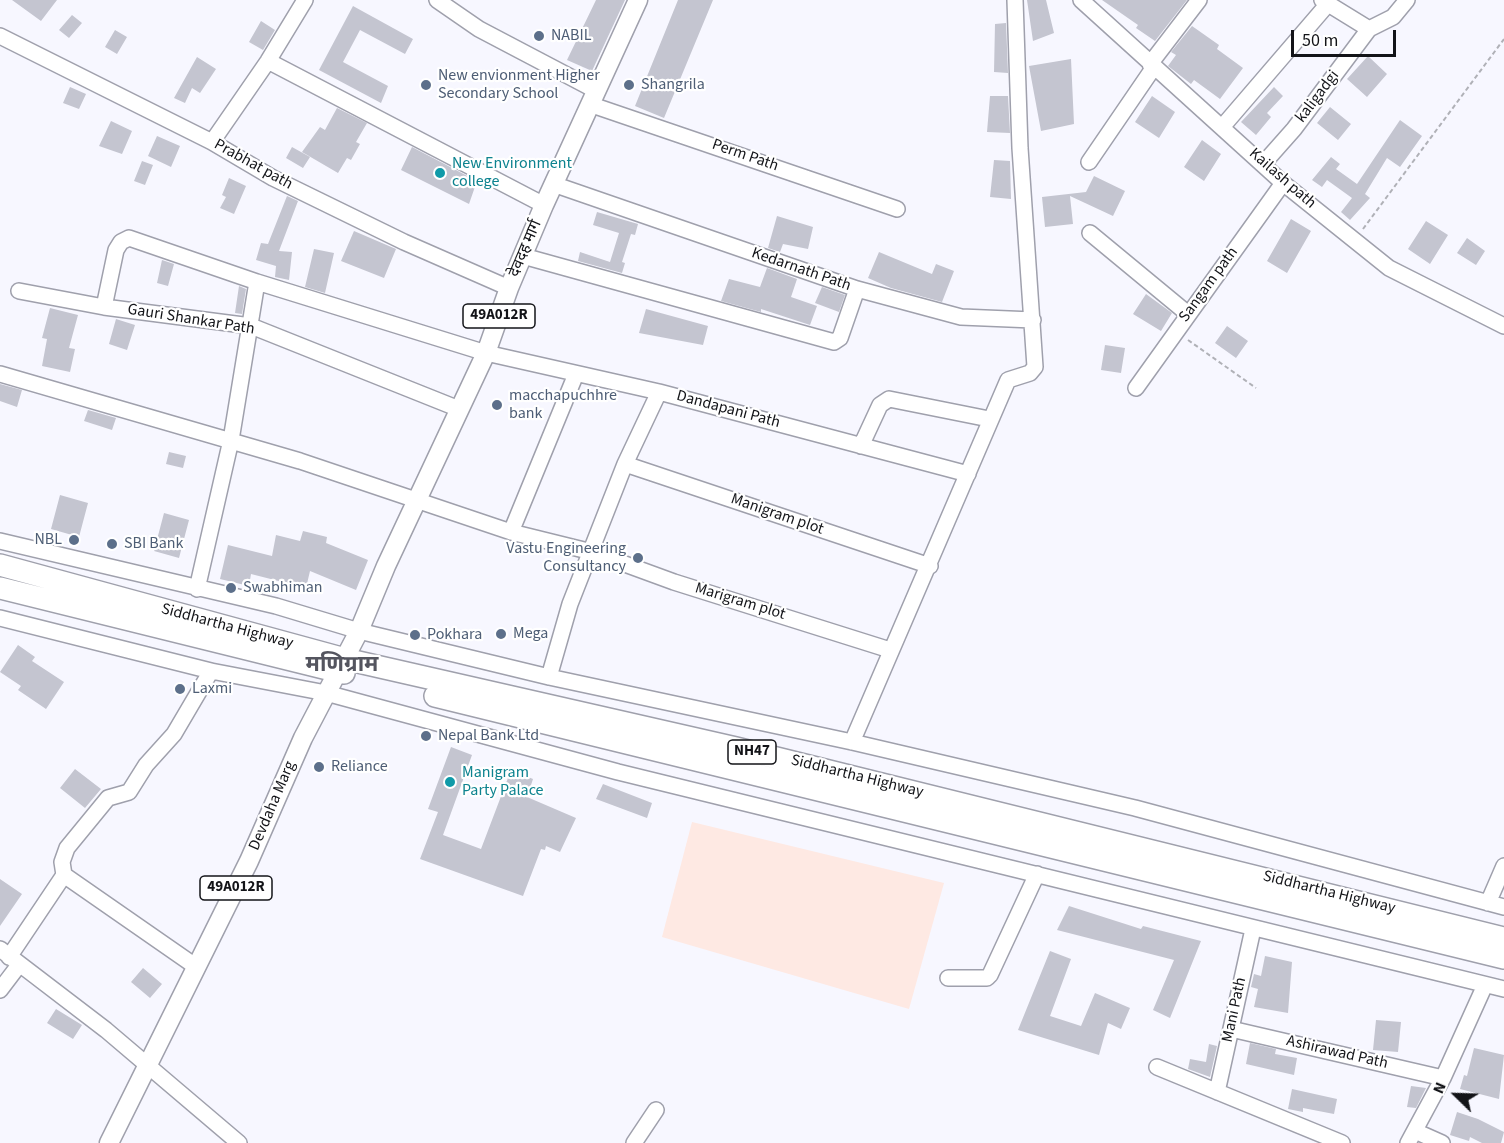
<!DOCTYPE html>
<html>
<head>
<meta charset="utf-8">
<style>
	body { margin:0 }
	#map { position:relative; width:1504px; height:1143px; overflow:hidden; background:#f7f7ff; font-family:"Source Sans 3",sans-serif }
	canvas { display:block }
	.north { position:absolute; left:1426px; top:1065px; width:60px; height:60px; -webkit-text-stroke:4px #fff; paint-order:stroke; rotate:293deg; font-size:16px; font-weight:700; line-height:24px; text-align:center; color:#131418 }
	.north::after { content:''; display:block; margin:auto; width:21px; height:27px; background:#131418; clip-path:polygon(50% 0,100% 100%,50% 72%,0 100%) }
	.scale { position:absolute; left:1291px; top:30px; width:105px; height:27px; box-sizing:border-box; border:3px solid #131418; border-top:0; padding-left:8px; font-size:18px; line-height:21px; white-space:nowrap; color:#131418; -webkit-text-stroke:4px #fff; paint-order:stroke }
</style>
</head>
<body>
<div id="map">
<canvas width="1504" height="1143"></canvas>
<div class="north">N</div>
<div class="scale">50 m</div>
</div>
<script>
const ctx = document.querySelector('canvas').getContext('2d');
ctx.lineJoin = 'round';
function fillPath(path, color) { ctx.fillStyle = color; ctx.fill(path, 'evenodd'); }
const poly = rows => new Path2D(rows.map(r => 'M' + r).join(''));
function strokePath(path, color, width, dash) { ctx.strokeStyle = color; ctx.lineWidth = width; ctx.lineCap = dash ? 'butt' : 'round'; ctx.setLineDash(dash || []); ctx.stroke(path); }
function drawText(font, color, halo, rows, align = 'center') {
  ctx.font = font + ' "Source Sans 3","Noto Sans Devanagari",sans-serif'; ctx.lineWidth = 4.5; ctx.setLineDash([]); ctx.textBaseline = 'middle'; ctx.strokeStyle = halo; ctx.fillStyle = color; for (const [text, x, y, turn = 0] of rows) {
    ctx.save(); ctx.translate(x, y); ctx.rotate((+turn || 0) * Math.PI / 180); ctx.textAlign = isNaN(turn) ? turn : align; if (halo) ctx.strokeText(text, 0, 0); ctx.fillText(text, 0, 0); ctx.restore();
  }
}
fillPath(poly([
	[692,822,944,883,909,1009,662,937]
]), '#fee9e3');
fillPath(poly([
	[12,0,57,0,41,21],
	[596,0,625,0,592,71,567,60],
	[678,0,713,0,664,118,635,106],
	[1027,0,1046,0,1054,33,1033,41],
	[1102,0,1187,0,1155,41,1136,28,1138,25],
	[353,6,413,39,405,54,360,30,343,62,388,86,381,103,319,70],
	[72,15,82,23,69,38,59,30],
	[261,21,275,30,263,50,249,42],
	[1006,23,1008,73,994,72,995,24],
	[1192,26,1219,45,1217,49,1243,68,1220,99,1194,80,1191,84,1168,66,1176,55,1171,52],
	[115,30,127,37,117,54,105,47],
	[1368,56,1387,74,1367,97,1347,79],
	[197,57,216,69,200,93,192,88,185,103,174,98],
	[1071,59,1074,124,1041,131,1029,66],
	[70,87,86,94,79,109,63,103],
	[1274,87,1283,96,1267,113,1271,117,1256,135,1241,122],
	[990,96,1008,96,1010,133,987,132],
	[1152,96,1175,112,1159,138,1135,122],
	[1330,107,1351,124,1338,140,1317,123],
	[337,108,367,123,356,142,360,144,351,160,347,158,338,173,302,152,320,127,325,130],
	[1400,120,1422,136,1400,167,1387,158,1365,194,1370,198,1350,220,1341,212,1352,198,1327,180,1322,187,1312,180,1331,157,1340,164,1336,169,1357,184],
	[111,121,132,131,122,154,99,146],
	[157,136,180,146,171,167,148,156],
	[1202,140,1221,154,1204,181,1184,167],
	[292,147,310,157,303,168,286,158],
	[412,147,477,181,469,204,401,170],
	[994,160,1010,161,1011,199,990,197],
	[142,161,153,165,145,185,134,181],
	[1094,176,1125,191,1113,216,1070,196,1073,224,1045,227,1042,197,1086,192],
	[229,178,246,186,234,214,220,208,226,197,222,195],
	[287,196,298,201,279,251,292,252,289,280,275,277,276,266,256,260,261,243,268,244],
	[597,212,638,224,635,235,631,234,622,262,625,263,622,273,578,261,580,252,610,262,619,233,593,225],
	[777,216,813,227,808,249,783,244,780,252,768,248],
	[1291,219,1311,231,1287,273,1267,261],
	[1426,221,1448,235,1430,264,1408,249],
	[354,231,396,249,384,278,341,261],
	[1467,238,1485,251,1476,265,1457,253],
	[314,249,334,253,325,293,305,287],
	[879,252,932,274,936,264,954,271,942,302,891,288,868,278],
	[162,260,174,264,168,286,157,283],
	[767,268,797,279,791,297,817,306,810,325,761,309,761,312,721,301,729,279,760,287],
	[239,286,246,289,242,314,235,313],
	[822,287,845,295,839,312,815,303],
	[1146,294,1172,313,1161,331,1133,314],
	[50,308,78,315,69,348,75,349,70,372,42,366,47,339,42,338],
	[646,309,708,326,703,345,639,333],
	[116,319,135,325,127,350,109,344],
	[1227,326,1248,341,1236,358,1215,343],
	[1105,345,1125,348,1121,373,1101,370],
	[0,384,22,390,17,407,0,401],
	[88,410,116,418,112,430,84,421],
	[169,452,186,456,183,468,166,464],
	[60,495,88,503,79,537,51,529],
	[164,513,189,520,179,558,154,551],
	[303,531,327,537,326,543,368,560,356,590,310,571,306,588,251,574,249,586,220,579,228,545,272,556,276,535,300,541],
	[18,645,35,657,32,661,64,682,46,709,18,690,21,686,0,672],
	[451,747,472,755,443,835,481,849,511,770,533,779,527,797,576,818,560,852,546,846,545,850,541,849,523,896,420,859,438,812,428,809],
	[75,769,101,789,85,808,60,788],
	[603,784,652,803,647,818,596,799],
	[0,879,22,894,0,926],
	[1069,906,1141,929,1143,926,1201,941,1170,1018,1153,1010,1174,960,1057,930],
	[1050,951,1071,959,1050,1016,1081,1026,1095,993,1130,1008,1121,1029,1108,1023,1099,1055,1018,1030],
	[1265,956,1292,962,1288,1013,1254,1007,1258,989,1251,987,1254,974,1261,976],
	[143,968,162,984,150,998,131,982],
	[56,1009,82,1025,73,1039,47,1023],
	[1376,1020,1401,1022,1398,1052,1373,1050],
	[1250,1043,1276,1049,1275,1054,1297,1058,1294,1075,1246,1064],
	[1209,1044,1217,1046,1210,1077,1188,1069,1190,1059,1206,1062],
	[1474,1048,1504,1055,1499,1099,1460,1089,1464,1075,1467,1076],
	[1411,1086,1426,1088,1416,1108,1407,1107],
	[1292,1089,1337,1099,1334,1114,1303,1108,1303,1112,1288,1109],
	[1457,1112,1478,1119,1504,1132,1501,1143,1482,1143,1470,1137,1469,1141,1450,1135]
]), '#c4c5d0');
const minor = poly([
	[437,0,479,29,597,91],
	[1081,0,1283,183,1389,268,1504,326],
	[1322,0,1369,29],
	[0,36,212,142,273,178,404,242,509,288],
	[268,61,544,205],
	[1150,64,1199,0],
	[592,105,897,209],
	[1223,126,1327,5],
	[212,142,268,61,305,0],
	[1089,162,1154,67],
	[1263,164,1294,129,1369,29,1393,17,1407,0],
	[553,184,857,289,961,317,1033,320],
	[1090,233,1188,314],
	[523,256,834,342,840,338,857,289],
	[19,291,104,307,251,326,459,409],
	[104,307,116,250,121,242,129,238,257,282,486,353,659,392,968,474],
	[0,374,300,461,511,532,592,552,674,582,890,650],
	[1136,388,1283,183],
	[861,446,880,405,889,399,989,419],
	[625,464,930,566],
	[511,532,576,374],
	[0,541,276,606,359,631,549,677,852,742,1135,808,1504,907],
	[197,589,231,440,257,282],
	[0,618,211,671,326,693,618,772,1504,989],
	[549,677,570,604,625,464,659,392],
	[852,742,1008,380,1030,373,1035,367,1020,148,1015,0],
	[1488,903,1504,866],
	[0,949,106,1030,239,1143],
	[9,957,64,875],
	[195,966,64,875,62,862,67,848,108,798,129,792,146,765,174,734,211,671],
	[948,978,987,978,990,975,1037,874],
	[0,990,19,965],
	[1231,1029,1443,1078],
	[1157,1067,1342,1143],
	[1217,1092,1253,929],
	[1415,1131,1442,1143],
	[634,1143,656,1110],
	[1408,1143,1443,1078,1485,985]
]);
const major = poly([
	[109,1143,249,861,303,738,359,631,386,566,486,353,509,288,544,205,638,0]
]);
const highway = poly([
	[0,565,345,659,736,748,1504,938],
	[0,588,344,673],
	[435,696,1504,958]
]);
strokePath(minor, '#9fa0ac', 18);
strokePath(major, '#9fa0ac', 21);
strokePath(highway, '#9fa0ac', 24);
strokePath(poly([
	[1363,229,1504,39],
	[1188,340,1256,388]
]), '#b0b1b7', 2, [4.5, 3]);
strokePath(minor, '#fff', 15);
strokePath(major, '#fff', 18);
strokePath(highway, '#fff', 21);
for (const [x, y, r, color] of [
	[539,36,6,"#5c6f8a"],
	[426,85,6,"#5c6f8a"],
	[629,85,6,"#5c6f8a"],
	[440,173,6,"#0f9aa8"],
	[497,405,6,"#5c6f8a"],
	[74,540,6,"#5c6f8a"],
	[112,544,6,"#5c6f8a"],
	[638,558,6,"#5c6f8a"],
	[231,588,6,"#5c6f8a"],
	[501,634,6,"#5c6f8a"],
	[415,635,6,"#5c6f8a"],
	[180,689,6,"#5c6f8a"],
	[426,736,6,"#5c6f8a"],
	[319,767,6,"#5c6f8a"],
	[450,782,6,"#0f9aa8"]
]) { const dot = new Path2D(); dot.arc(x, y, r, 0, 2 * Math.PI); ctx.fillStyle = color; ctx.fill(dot); strokePath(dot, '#fff', 2); }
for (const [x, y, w] of [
	[499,316,72],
	[752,752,48],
	[236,888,72]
]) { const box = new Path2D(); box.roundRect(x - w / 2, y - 12, w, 24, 4.5); ctx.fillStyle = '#fff'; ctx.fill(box); strokePath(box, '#131418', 1.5); }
drawText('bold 15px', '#131418', null, [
	["49A012R",499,316],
	["NH47",752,752],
	["49A012R",236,888]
]);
drawText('16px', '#4e5e75', '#fff', [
	["NABIL",551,36],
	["New envionment Higher",438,76],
	["Secondary School",438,94],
	["Shangrila",641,85],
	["macchapuchhre",509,396],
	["bank",509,414],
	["NBL",62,540,"right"],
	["SBI Bank",124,544],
	["Vastu Engineering",626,549,"right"],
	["Consultancy",626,567,"right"],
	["Swabhiman",243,588],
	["Mega",513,634],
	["Pokhara",427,635],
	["Laxmi",192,689],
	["Nepal Bank Ltd",438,736],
	["Reliance",331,767]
], 'left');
drawText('16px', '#131418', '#fff', [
	["kaligadgi",1318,97,-53],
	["Perm Path",745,156,19],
	["Prabhat path",253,165,29],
	["Kailash path",1282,179,41],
	["देवदह मार्ग",526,249,-67],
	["Kedarnath Path",801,270,19],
	["Sangam path",1209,285,-54],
	["Gauri Shankar Path",191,320,9],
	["Dandapani Path",728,410,15],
	["Manigram plot",777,515,19],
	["Marigram plot",740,602,17],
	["Siddhartha Highway",227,627,15],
	["Siddhartha Highway",857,777,14],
	["Devdaha Marg",273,806,-67],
	["Siddhartha Highway",1329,893,14],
	["Mani Path",1235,1010,-78],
	["Ashirawad Path",1337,1053,13]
]);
drawText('16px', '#0d838f', '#fff', [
	["New Environment",452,164],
	["college",452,182],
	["Manigram",462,773],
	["Party Palace",462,791]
], 'left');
drawText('bold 22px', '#54555f', '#fff', [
	["मणिग्राम",342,666]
]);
</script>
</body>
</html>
